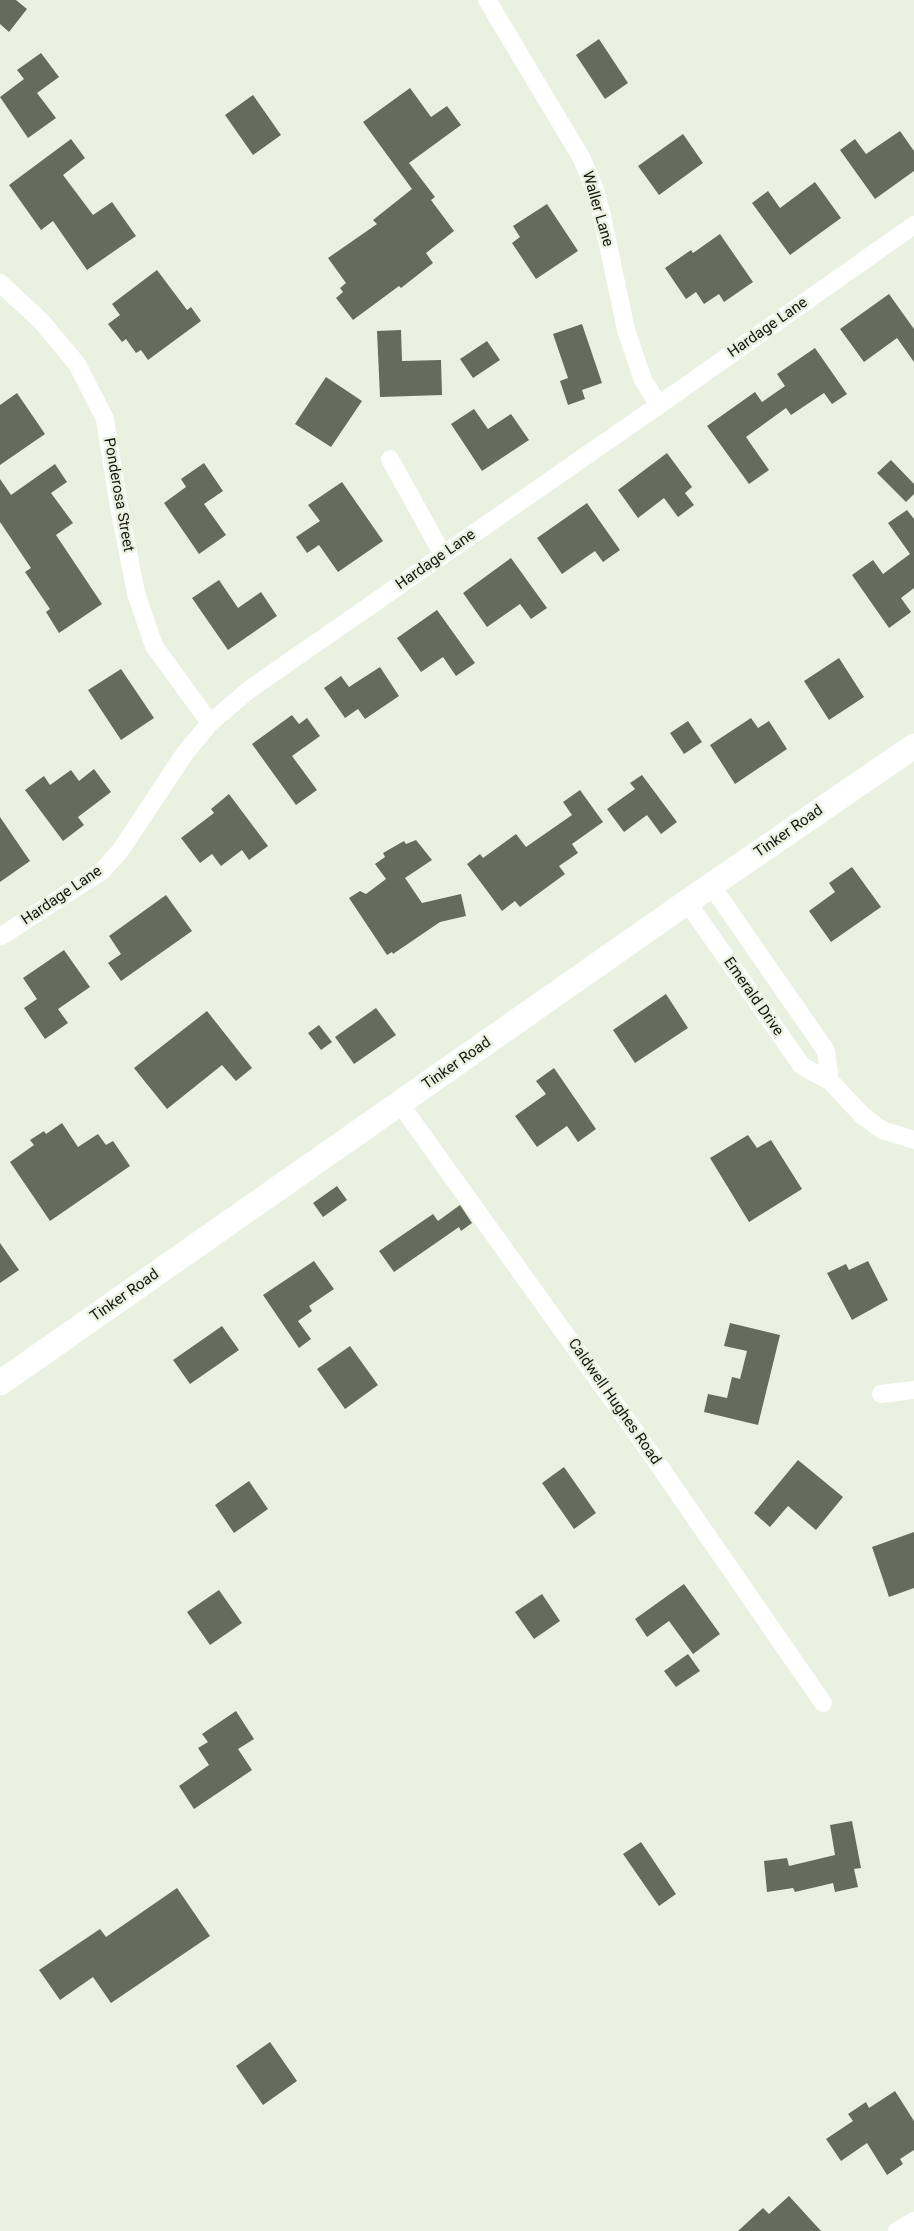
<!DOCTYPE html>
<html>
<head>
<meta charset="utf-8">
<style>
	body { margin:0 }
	canvas { display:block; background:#eaf1e0 }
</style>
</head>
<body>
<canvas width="914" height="2231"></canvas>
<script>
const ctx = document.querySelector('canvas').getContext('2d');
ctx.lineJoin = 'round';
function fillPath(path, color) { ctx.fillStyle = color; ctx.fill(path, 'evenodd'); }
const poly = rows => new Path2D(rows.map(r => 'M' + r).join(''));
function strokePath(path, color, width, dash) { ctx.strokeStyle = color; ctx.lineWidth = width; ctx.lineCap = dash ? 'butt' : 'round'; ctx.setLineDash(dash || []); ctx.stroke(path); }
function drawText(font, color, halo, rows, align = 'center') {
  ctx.font = font + ' Roboto,sans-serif'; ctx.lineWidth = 5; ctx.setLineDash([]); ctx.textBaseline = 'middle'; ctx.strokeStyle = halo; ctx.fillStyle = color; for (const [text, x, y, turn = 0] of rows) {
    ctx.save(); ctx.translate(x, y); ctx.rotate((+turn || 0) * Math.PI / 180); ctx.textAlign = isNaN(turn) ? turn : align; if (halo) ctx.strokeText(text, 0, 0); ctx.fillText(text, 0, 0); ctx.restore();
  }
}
fillPath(poly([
	[0,0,16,0,27,9,9,32,0,24],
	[599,39,628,83,605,99,576,55],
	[41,53,59,77,37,93,56,118,28,138,0,97,24,79,17,70],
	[410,88,431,117,447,106,461,125,409,163,435,197,431,200,454,231,426,253,433,263,401,288,399,286,353,320,336,298,343,292,340,288,346,283,328,258,377,224,373,220,412,189,363,122],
	[253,95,281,135,253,155,225,115],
	[900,131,914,151,914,171,875,199,840,150,855,139,866,154],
	[683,134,703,163,659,195,638,166],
	[71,139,85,158,63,175,93,215,112,202,136,236,87,270,53,221,41,230,9,185],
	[815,182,841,218,790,255,752,203,768,191,780,208],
	[547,204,578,251,536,279,512,243,520,237,513,226],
	[720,234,753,282,724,302,719,294,704,304,696,292,686,299,665,268,691,250,693,253],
	[157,270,187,310,191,307,201,321,148,360,141,350,136,353,126,339,122,342,108,324,120,315,112,304],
	[889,294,914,329,914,362,897,338,864,362,840,329],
	[582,324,602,383,582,390,585,399,568,405,560,381,568,378,553,334],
	[401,330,402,361,441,360,442,395,380,397,377,331],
	[487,341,500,360,473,378,460,359],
	[815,348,847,394,832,404,824,393,791,415,786,408,746,437,769,470,749,484,707,426,755,392,762,402,785,386,777,374],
	[326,377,362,401,331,447,295,424],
	[17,393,45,434,0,465,0,405],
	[474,409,488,429,511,414,529,440,482,471,451,424],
	[667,453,692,487,685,493,694,505,678,517,664,498,638,518,618,490],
	[891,460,914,484,914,494,906,502,877,473],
	[204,463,223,491,204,504,226,535,199,554,164,503,186,487,181,479],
	[55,464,67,482,51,493,73,523,56,535,102,604,59,633,46,612,50,609,25,572,31,568,0,522,0,479,11,495],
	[342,482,383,541,338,572,319,545,307,553,296,537,320,521,308,505],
	[587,503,620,550,603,562,595,551,562,574,537,538],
	[907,510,914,519,914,588,901,598,911,612,889,628,852,575,873,560,883,574,910,554,888,523],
	[511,558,547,608,531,619,520,604,487,627,463,593],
	[219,580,238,608,261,592,277,616,228,650,192,598],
	[437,610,475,663,456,676,443,657,421,672,397,638],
	[839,658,864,697,829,720,804,681],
	[380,667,399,696,365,719,358,709,345,718,324,688,341,676,349,687],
	[121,669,154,718,121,740,88,690],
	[292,715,299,724,307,718,320,736,292,756,317,790,296,805,252,744],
	[751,718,758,728,769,721,787,749,735,784,710,745],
	[688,721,702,742,684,754,670,733],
	[94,769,111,792,78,817,84,825,63,841,25,790,44,776,50,785,71,770,79,781],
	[642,775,677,822,661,834,647,815,624,832,607,809,635,789,630,783],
	[580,790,603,822,572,844,578,853,559,866,565,874,520,907,515,901,502,911,467,864,480,854,483,858,516,834,526,847,572,815,563,802],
	[229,794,268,846,249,860,242,850,221,866,212,854,200,863,181,838,214,813,211,809],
	[0,817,30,861,0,882],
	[416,840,432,860,405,878,422,903,461,894,466,916,440,922,393,954,392,952,387,955,349,898,360,891,366,894,386,879,375,864,385,857,383,853,404,841,406,844],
	[852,867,881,907,831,942,809,911,835,892,829,883],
	[166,895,192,931,121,981,108,963,121,954,109,936],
	[64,950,90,987,58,1009,68,1023,45,1039,24,1008,37,999,23,978],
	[666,994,688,1028,635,1063,613,1030],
	[376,1008,396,1035,354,1064,335,1037],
	[207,1011,252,1068,236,1081,222,1065,167,1109,134,1068],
	[319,1025,332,1042,321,1050,308,1033],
	[554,1068,596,1129,578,1142,567,1126,537,1147,515,1116,546,1094,536,1081],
	[62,1123,78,1147,98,1134,106,1145,113,1141,130,1166,50,1221,10,1162,34,1145,30,1140,44,1131,46,1134],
	[748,1135,757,1148,771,1140,802,1189,749,1222,710,1158],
	[337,1186,347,1200,323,1217,313,1203],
	[460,1205,472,1223,461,1231,459,1227,394,1272,379,1251,433,1214,438,1221],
	[0,1243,19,1270,0,1283],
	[314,1261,334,1289,309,1306,312,1311,298,1321,311,1339,299,1348,263,1295],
	[868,1261,888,1300,852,1320,827,1273,846,1264,849,1270],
	[730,1323,780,1335,758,1425,704,1412,708,1394,727,1398,732,1377,740,1379,747,1351,724,1346],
	[222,1326,239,1350,190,1384,173,1360],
	[350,1346,378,1385,345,1409,317,1369],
	[798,1460,843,1497,816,1530,788,1506,770,1527,754,1513],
	[564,1467,596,1513,574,1529,542,1483],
	[249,1481,268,1509,234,1533,215,1505],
	[914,1532,914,1588,889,1597,872,1547],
	[684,1584,720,1634,693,1654,669,1621,647,1637,635,1619],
	[219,1590,242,1623,210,1645,187,1612],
	[542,1594,560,1621,534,1639,515,1612],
	[688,1654,700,1671,676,1687,664,1671],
	[236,1711,254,1739,238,1749,252,1770,194,1809,179,1786,209,1765,198,1748,208,1742,202,1734],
	[852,1821,861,1868,854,1869,858,1887,835,1892,833,1883,795,1892,793,1888,767,1892,764,1861,787,1858,789,1866,835,1855,830,1825],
	[641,1842,676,1894,659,1906,623,1854],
	[177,1888,210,1936,111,2003,93,1977,60,2000,39,1970,100,1929,106,1937],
	[270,2042,297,2081,263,2105,236,2066],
	[895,2091,914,2121,914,2150,900,2159,903,2164,887,2175,867,2143,841,2161,826,2139,853,2121,848,2114,866,2102,869,2108],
	[789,2196,821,2231,738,2231,763,2208,769,2214]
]), '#666c5d');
strokePath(poly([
	[487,0,581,157,594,187,602,216,626,330,643,380,659,405],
	[0,283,41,321,77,364,105,419,118,501,136,593,154,646,210,723],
	[390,459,443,555],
	[711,885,826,1051,830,1081],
	[687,902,802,1066,830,1081,862,1115,882,1130,914,1140],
	[0,937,102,871,120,851,185,753,210,723,250,689,659,405,914,225],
	[400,1104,642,1441,823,1703],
	[881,1394,914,1390],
	[897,2231,914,2221]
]), '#fff', 18);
strokePath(poly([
	[0,1383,687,902,914,746]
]), '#fff', 25);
drawText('15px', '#141610', '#eaf1e0', [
	["Waller Lane",597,209,74],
	["Hardage Lane",768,328,-35],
	["Ponderosa Street",118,495,80],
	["Hardage Lane",436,560,-35],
	["Tinker Road",789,832,-35],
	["Hardage Lane",62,896,-34],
	["Emerald Drive",753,997,55],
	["Tinker Road",457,1064,-35],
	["Tinker Road",125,1296,-35],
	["Caldwell Hughes Road",614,1402,55]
]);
</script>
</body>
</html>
